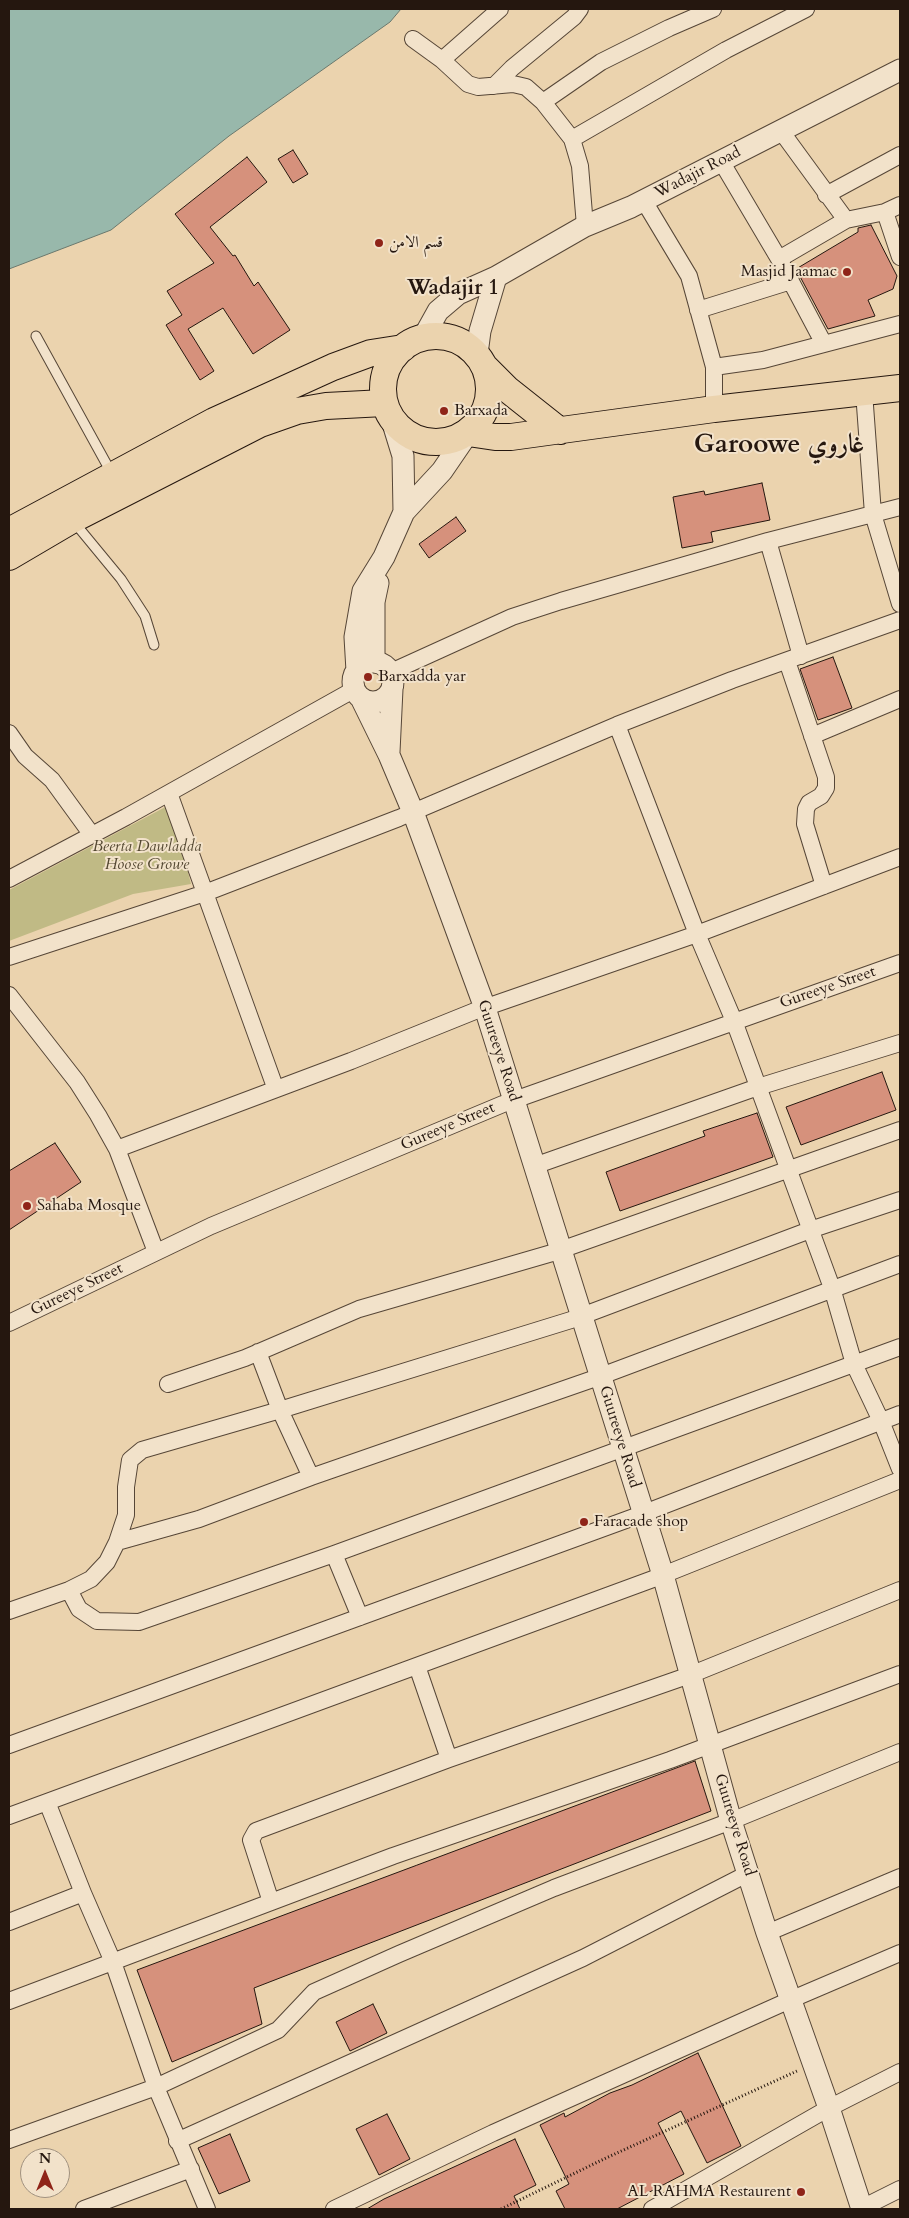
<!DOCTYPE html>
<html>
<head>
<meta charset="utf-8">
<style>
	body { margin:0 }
	#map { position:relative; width:909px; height:2218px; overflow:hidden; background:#ebd3ae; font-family:Cardo,serif }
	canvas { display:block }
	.frame { position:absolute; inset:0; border:10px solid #25170f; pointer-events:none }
	.north { position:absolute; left:20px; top:2148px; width:50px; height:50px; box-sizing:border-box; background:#f2e2ca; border:1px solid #a0917f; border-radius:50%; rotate:0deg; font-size:14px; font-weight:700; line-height:20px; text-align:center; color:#25170f }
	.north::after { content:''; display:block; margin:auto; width:18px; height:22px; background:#8f2418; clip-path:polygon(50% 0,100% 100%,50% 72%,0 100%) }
</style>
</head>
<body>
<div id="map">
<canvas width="909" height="2218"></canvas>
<div class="frame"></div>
<div class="north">N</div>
</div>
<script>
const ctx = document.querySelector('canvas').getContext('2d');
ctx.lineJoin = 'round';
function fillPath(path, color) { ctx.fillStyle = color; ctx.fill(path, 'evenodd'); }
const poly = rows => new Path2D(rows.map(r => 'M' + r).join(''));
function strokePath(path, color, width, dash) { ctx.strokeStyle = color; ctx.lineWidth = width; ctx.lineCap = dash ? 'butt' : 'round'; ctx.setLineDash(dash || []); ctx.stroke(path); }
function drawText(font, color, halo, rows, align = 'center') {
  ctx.font = font + ' Cardo,Amiri,serif'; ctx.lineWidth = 4; ctx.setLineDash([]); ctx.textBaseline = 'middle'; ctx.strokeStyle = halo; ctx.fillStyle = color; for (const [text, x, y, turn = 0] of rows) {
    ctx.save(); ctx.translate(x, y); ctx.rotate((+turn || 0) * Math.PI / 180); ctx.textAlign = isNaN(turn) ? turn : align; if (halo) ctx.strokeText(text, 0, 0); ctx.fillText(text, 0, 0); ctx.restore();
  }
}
fillPath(poly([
	[171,804,191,884,133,894,9,941,9,890]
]), '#c0ba85');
const water = poly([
	[9,9,401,9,390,22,229,136,111,230,9,269,9,9]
]);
fillPath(water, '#98b8ab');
strokePath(water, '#6a786d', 1);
const building = poly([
	[293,150,308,174,293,183,278,159,293,150],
	[247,157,267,182,210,227,233,256,235,255,254,286,258,282,290,330,253,354,223,308,188,329,214,371,200,380,166,325,182,315,167,291,214,263,175,214,247,157],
	[871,225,897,276,893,289,868,300,875,316,828,329,796,269,858,232,858,228,871,225],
	[762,483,770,520,711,532,713,542,682,548,673,497,704,491,705,495,762,483],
	[456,517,466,531,429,558,419,544,456,517],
	[833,657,852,708,818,720,800,669,833,657],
	[882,1072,896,1110,801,1145,786,1107,882,1072],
	[757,1113,773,1157,620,1211,606,1172,705,1136,703,1131,757,1113],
	[55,1143,81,1182,9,1230,9,1171,55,1143],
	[695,1761,711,1811,254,1988,262,2024,172,2062,137,1970,695,1761],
	[373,2004,387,2033,350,2051,336,2022,373,2004],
	[698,2053,741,2146,707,2163,681,2111,658,2123,684,2174,617,2209,565,2209,556,2191,569,2184,540,2125,564,2113,565,2117,610,2093,632,2085,698,2053],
	[387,2114,410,2159,379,2175,356,2129,387,2114],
	[230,2134,250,2181,219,2194,198,2148,230,2134],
	[515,2139,536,2185,514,2196,520,2209,367,2209,384,2199,515,2139]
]);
fillPath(building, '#d6917c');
strokePath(building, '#25170f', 1);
const service = poly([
	[36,336,112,474],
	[74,522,121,579,145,616,154,645]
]);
const minor = poly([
	[413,39,442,60,468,84,478,87,513,84,526,87,543,102,572,139,580,166,585,226],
	[442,60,500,9],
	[494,86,512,68,574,17,580,9],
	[543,102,601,62,669,28,713,9],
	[781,131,846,220,885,212,900,257],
	[572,139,726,50,806,9],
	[721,161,779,259,824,344],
	[826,195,900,155],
	[644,201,689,276,714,367,714,409],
	[885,212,900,205],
	[779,259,846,220],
	[698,310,791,281],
	[714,367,763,360,900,324],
	[864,392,873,514,900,604],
	[768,541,801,656],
	[787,661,826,777,826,788,821,796,809,803,806,809,805,824,824,886],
	[391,672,512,617,561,601,768,541,900,507],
	[617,725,697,934,734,1021,832,1288,854,1364,881,1421,900,1469],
	[9,733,25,756,52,780,92,835],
	[812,736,900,699],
	[169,793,275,1087],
	[9,879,126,817,355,689],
	[9,957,205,893,399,818,617,725,732,680,900,620],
	[9,995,77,1082,98,1115,117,1149,156,1252],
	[117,1149,351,1061,475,1011,697,934,900,857],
	[534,1166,758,1087,900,1043],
	[9,1323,211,1226,503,1104,900,963],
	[258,1352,280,1410,311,1477],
	[168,1384,245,1358,359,1309,552,1253,900,1130],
	[117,1542,199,1519,311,1477,593,1379,900,1264],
	[334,1554,360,1617],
	[69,1590,79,1609,97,1621,139,1622,334,1554,900,1347],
	[9,1611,69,1590,91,1579,107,1562,117,1542,126,1515,126,1487,130,1460,142,1450,280,1410,571,1320,810,1230,900,1200],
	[417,1666,449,1759],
	[9,1745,634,1517,900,1414],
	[47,1802,83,1893,113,1962,156,2087,207,2209],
	[9,1816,653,1579,900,1480],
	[271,1902,251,1840,256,1831,449,1759,690,1675,900,1590],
	[9,1922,83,1893],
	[767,1933,900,1877],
	[9,2001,393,1856,670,1760,900,1674],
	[9,2140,156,2087,278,2030,314,1992,399,1954,554,1888,731,1821,900,1752],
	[177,2141,583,1958,749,1873],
	[84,2209,191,2169],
	[334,2209,493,2133,790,2000,900,1953],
	[652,2209,829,2108,900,2072],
	[860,2209,900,2189]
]);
const tertiary = poly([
	[423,338,438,311,458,294,496,277,585,226,631,207,900,70],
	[477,354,480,331,496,277],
	[391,417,403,456,404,512],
	[374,662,374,602,378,583],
	'353 682a20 20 0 1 1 40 0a20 20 0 1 1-40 0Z',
	[357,671,355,637,363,591,384,557,404,512,442,471,468,433],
	[361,698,389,755,413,812,485,1008,663,1575,731,1821,767,1933,829,2108,862,2209],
	[389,752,392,689]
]);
const primary = poly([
	'383 389a53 53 0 1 1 106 0a53 53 0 1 1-106 0Z',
	[485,367,507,389,560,431],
	[468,433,495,437,511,437,714,409,900,388],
	[9,531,214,421,333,367,371,353,403,348],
	[9,557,72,520,260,424,297,411,326,406,384,403]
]);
strokePath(service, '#564637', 11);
strokePath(minor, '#564637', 18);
strokePath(tertiary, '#564637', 23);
strokePath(primary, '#25170f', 28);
strokePath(poly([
	[501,2209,606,2158,797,2071]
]), '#25170f', 3, [1, 2.5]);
strokePath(service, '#f2e2ca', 9);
strokePath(minor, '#f2e2ca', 16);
strokePath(tertiary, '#f2e2ca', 21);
strokePath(primary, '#ebd3ae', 26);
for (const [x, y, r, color] of [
	[379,243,5,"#8f2418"],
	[847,272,5,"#8f2418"],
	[444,411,5,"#8f2418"],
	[368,677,5,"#8f2418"],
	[27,1206,5,"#8f2418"],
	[584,1522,5,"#8f2418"],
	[801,2192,5,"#8f2418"]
]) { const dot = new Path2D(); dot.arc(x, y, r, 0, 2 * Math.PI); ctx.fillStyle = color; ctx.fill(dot); strokePath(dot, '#f2e2ca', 2); }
drawText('16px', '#25170f', '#f2e2ca', [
	["Wadajir Road",698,173,-27],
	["Gureeye Street",828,988,-19],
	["Guureeye Road",498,1051,72],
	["Gureeye Street",448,1127,-23],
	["Gureeye Street",77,1290,-26],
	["Guureeye Road",619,1437,73],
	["Guureeye Road",734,1825,73]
]);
drawText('16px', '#25170f', '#f2e2ca', [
	["قسم الامن",389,243],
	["Masjid Jaamac",837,272,"right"],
	["Barxada",454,411],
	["Barxadda yar",378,677],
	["Sahaba Mosque",37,1206],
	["Faracade shop",594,1522],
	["AL RAHMA Restaurent",791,2192,"right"]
], 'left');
drawText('italic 16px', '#544832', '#f2e2ca', [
	["Beerta Dawladda",147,847],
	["Hoose Growe",147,865]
]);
drawText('bold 21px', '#25170f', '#f2e2ca', [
	["Wadajir 1",453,289]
]);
drawText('bold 26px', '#25170f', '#f2e2ca', [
	["Garoowe غاروي",779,446]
]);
</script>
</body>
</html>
